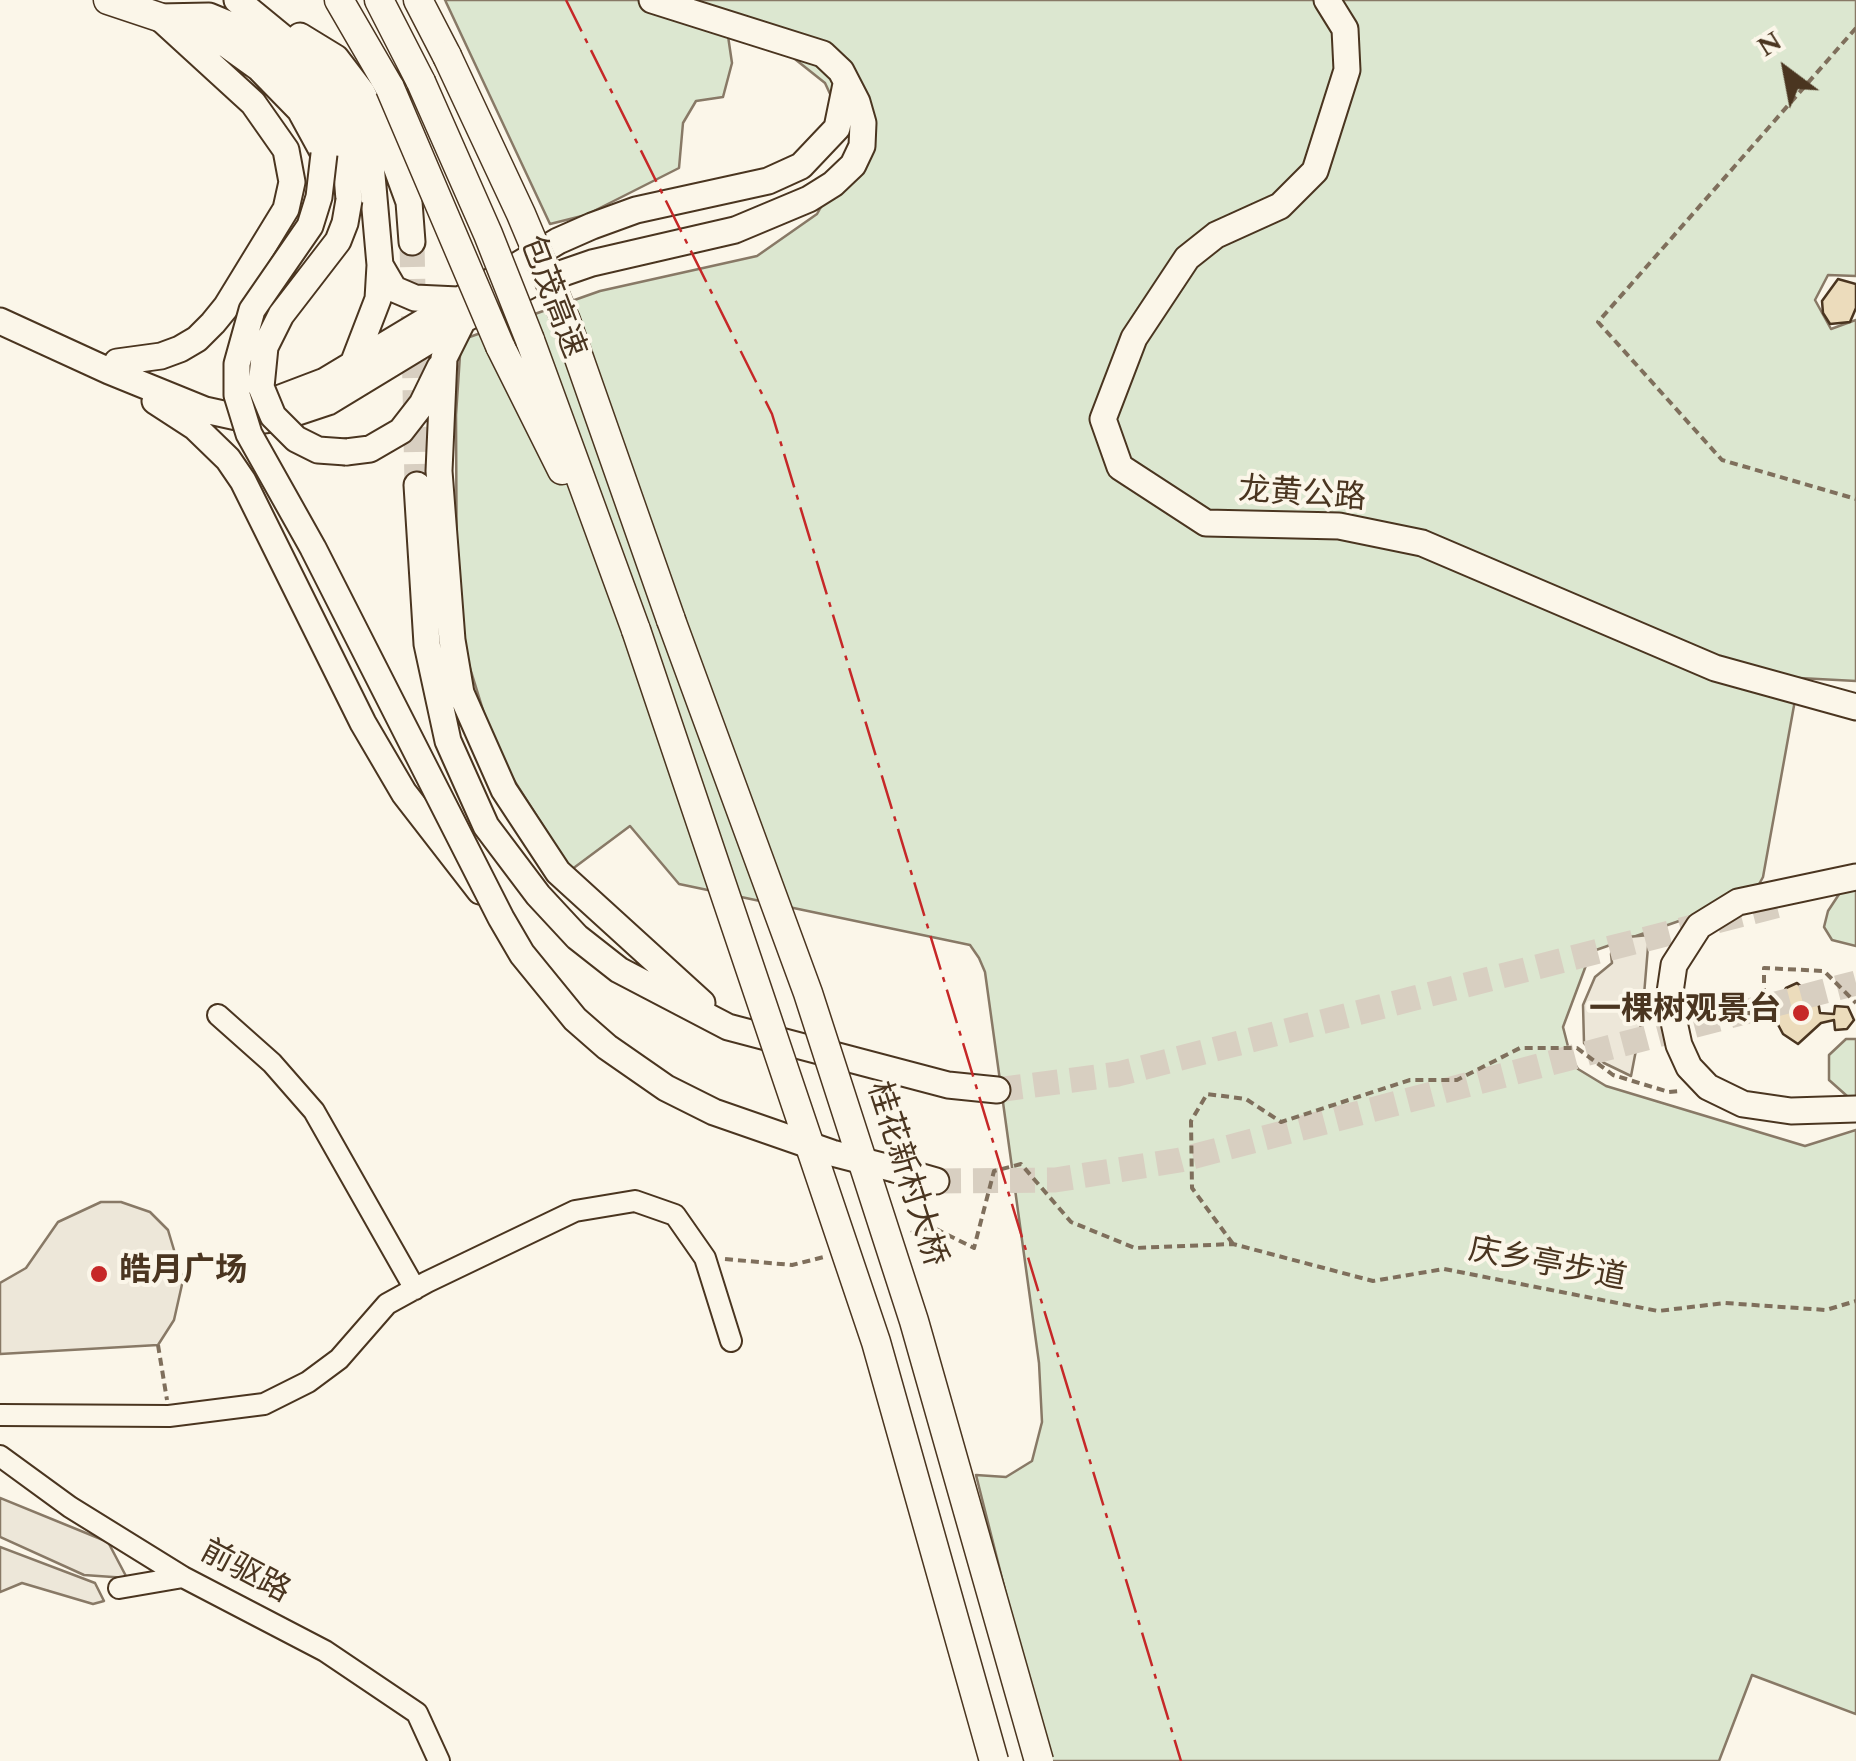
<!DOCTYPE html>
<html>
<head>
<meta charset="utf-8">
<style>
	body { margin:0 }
	#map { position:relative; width:1856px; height:1761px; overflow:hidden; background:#fbf6e9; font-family:Spectral,serif }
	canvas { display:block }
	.north { position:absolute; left:1736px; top:20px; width:100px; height:100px; -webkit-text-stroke:8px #fbf6e9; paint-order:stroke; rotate:328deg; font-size:28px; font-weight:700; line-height:40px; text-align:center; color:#4a3520 }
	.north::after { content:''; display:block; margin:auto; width:35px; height:45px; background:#4a3520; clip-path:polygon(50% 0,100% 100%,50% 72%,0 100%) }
</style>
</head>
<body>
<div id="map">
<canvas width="1856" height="1761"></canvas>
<div class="north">N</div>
</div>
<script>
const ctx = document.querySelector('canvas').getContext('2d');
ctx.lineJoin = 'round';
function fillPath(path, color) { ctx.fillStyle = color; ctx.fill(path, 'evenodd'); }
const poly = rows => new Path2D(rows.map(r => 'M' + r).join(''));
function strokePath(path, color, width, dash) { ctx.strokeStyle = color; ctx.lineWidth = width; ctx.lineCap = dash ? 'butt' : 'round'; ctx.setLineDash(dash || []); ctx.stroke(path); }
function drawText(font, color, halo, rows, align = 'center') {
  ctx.font = font + ' Spectral,"Noto Sans SC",serif'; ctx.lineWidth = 8; ctx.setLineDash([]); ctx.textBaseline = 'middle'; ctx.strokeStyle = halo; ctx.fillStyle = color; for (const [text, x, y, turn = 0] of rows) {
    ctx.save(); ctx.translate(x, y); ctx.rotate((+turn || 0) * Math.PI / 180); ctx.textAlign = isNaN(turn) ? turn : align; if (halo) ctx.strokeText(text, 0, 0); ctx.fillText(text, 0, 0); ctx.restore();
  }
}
const green = poly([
	[445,0,1856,0,1856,276,1828,275,1815,300,1831,329,1856,320,1856,681,1799,678,1763,877,1757,888,1745,898,1596,950,1588,960,1563,1027,1571,1058,1578,1069,1606,1086,1805,1146,1856,1130,1856,1714,1752,1675,1719,1761,1048,1761,976,1475,1006,1477,1032,1461,1042,1422,1039,1363,985,972,979,958,970,945,679,884,630,826,571,870,496,752,457,626,456,415,461,340,600,291,757,256,817,214,853,151,851,139,825,83,776,44,728,36,732,63,723,97,696,101,683,123,679,168,586,215,550,224,445,0],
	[1851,876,1856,879,1856,946,1832,940,1824,927,1828,911,1851,876],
	[1846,1039,1856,1039,1856,1104,1829,1080,1829,1055,1846,1039]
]);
fillPath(green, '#dce7d0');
strokePath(green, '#887966', 2.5);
const parking = poly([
	[1649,935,1642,1019,1631,1076,1604,1063,1584,1043,1583,1005,1595,977,1612,963,1611,954,1617,938,1649,935],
	[101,1202,121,1202,150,1212,168,1230,183,1280,174,1320,158,1345,0,1354,0,1283,26,1268,58,1222,101,1202],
	[0,1498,108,1542,127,1578,84,1575,0,1537,0,1498],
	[0,1547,95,1583,104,1601,93,1604,22,1583,0,1592,0,1547]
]);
fillPath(parking, '#ede7d9');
strokePath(parking, '#887966', 2.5);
const building = poly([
	[1838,279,1856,284,1856,308,1850,322,1830,324,1823,313,1822,301,1838,279],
	[1797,983,1818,1001,1820,1013,1834,1014,1835,1006,1848,1007,1854,1020,1847,1029,1835,1030,1834,1020,1821,1023,1798,1044,1783,1034,1775,1019,1777,1003,1786,988,1797,983]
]);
fillPath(building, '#ecdcbc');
strokePath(building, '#4a3520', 2.5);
strokePath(poly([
	[412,242,417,485],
	[997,1090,1118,1074,1783,904],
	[936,1181,1055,1180,1180,1160,1856,983]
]), '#d8cfc1', 25, [25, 12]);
const minor = poly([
	[218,1015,272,1063,314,1111,415,1289],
	[0,1415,169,1416,264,1404,308,1382,339,1359,387,1304,427,1282,575,1211,635,1201,675,1215,705,1258,731,1341],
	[0,1456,70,1507,183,1577,325,1651,417,1713,439,1761],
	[119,1588,183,1577]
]);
const major = poly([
	[237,0,310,60,358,124,371,164,380,265,378,299,353,364],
	[1327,0,1345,29,1347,70,1315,171,1280,206,1216,235,1187,258,1134,338,1103,419,1120,467,1206,523,1339,526,1422,543,1715,668,1856,707],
	[159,17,209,16,250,33,297,72,321,101,345,149,349,200],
	[178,25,227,45,259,68,300,110,324,154],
	[300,36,336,58,362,92,390,150,409,202,412,242],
	[380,265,394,289,415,298,458,300],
	[463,320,444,358,439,471,452,640,461,693,504,790,558,872,702,1003],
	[0,321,109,371,205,410,255,421,280,418,328,402,463,320,534,283,592,263,735,230,809,199,833,184,853,165,862,146,863,123,857,102,841,71,823,54,652,0],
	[117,362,161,356,180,349,197,339,213,323,226,307,286,209,292,182,286,150,253,103,159,17],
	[155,401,195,427,228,459,243,481,363,723,404,793,480,891],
	[246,402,275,400,325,381,558,241,592,226,636,210,768,181,801,166,837,128,846,84],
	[346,452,370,449,401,431,422,404,440,367],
	[417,485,427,644,448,741,486,826,538,895,577,937,619,970,728,1027,948,1085,997,1090],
	[1856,877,1738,902,1699,926,1674,965,1669,999,1679,1045,1689,1067,1708,1087,1743,1104,1791,1111,1856,1109],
	[894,1169,936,1181]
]);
const highway = poly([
	[108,0,159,17],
	[339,0,390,88],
	[379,0,421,82],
	[418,0,447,56],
	[566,321,671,620],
	[530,340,636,630],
	[500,346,562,470]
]);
strokePath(minor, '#4a3520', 24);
strokePath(major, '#4a3520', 29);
strokePath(highway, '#4a3520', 31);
strokePath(poly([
	[1856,28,1598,322,1722,460,1856,499],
	[1703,1013,1764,1013,1764,968,1824,971,1856,1003],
	[911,1233,932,1227,974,1248,994,1171,1021,1164,1071,1222,1135,1248,1233,1244,1373,1281,1444,1269,1658,1311,1725,1303,1826,1310,1856,1301],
	[1233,1244,1192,1188,1191,1121,1207,1094,1246,1099,1281,1122,1410,1080,1457,1080,1520,1048,1577,1048,1613,1075,1669,1092,1680,1091],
	[725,1259,792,1265,824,1257],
	[158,1345,167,1400]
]), '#7f6f5c', 4, [8, 5]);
strokePath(minor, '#fbf6e9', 20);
strokePath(major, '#fbf6e9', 25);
strokePath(highway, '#fbf6e9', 28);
const majorBridge = poly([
	[324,154,319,197,310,226,252,310,237,364,237,395,249,434,313,548,501,918,522,954,575,1019,607,1047,666,1088,714,1112,832,1153,894,1169],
	[346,452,318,450,296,439,273,416,261,387,265,347,281,315,338,241,345,223,349,200]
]);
const highwayBridge = poly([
	[447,56,521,214,566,321],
	[421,82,488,234,530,340],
	[390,88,500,346],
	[671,620,808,993,914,1321,1039,1761],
	[636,630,876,1342,994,1761]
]);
strokePath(majorBridge, '#4a3520', 29, []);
strokePath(highwayBridge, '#4a3520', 31, []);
strokePath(poly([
	[1642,1012,1703,1013]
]), '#7f6f5c', 4, [8, 5]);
strokePath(majorBridge, '#fbf6e9', 25);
strokePath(highwayBridge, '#fbf6e9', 28);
strokePath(poly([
	[566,0,772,414,1181,1761]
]), '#c62828', 2.5, [35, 8, 5, 8]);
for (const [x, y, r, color] of [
	[1801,1013,10,"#c62828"],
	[99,1274,10,"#c62828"]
]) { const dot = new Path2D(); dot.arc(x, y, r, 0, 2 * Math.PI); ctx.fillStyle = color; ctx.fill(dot); strokePath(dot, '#fbf6e9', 4); }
drawText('32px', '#4a3520', '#fbf6e9', [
	["包茂高速",550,298,69],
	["龙黄公路",1302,497,4],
	["桂花新村大桥",904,1175,72],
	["庆乡亭步道",1547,1267,11],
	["前驱路",244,1574,28]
]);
drawText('bold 32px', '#4a3520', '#fbf6e9', [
	["一棵树观景台",1781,1013],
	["皓月广场",119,1274,"left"]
], 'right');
</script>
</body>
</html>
